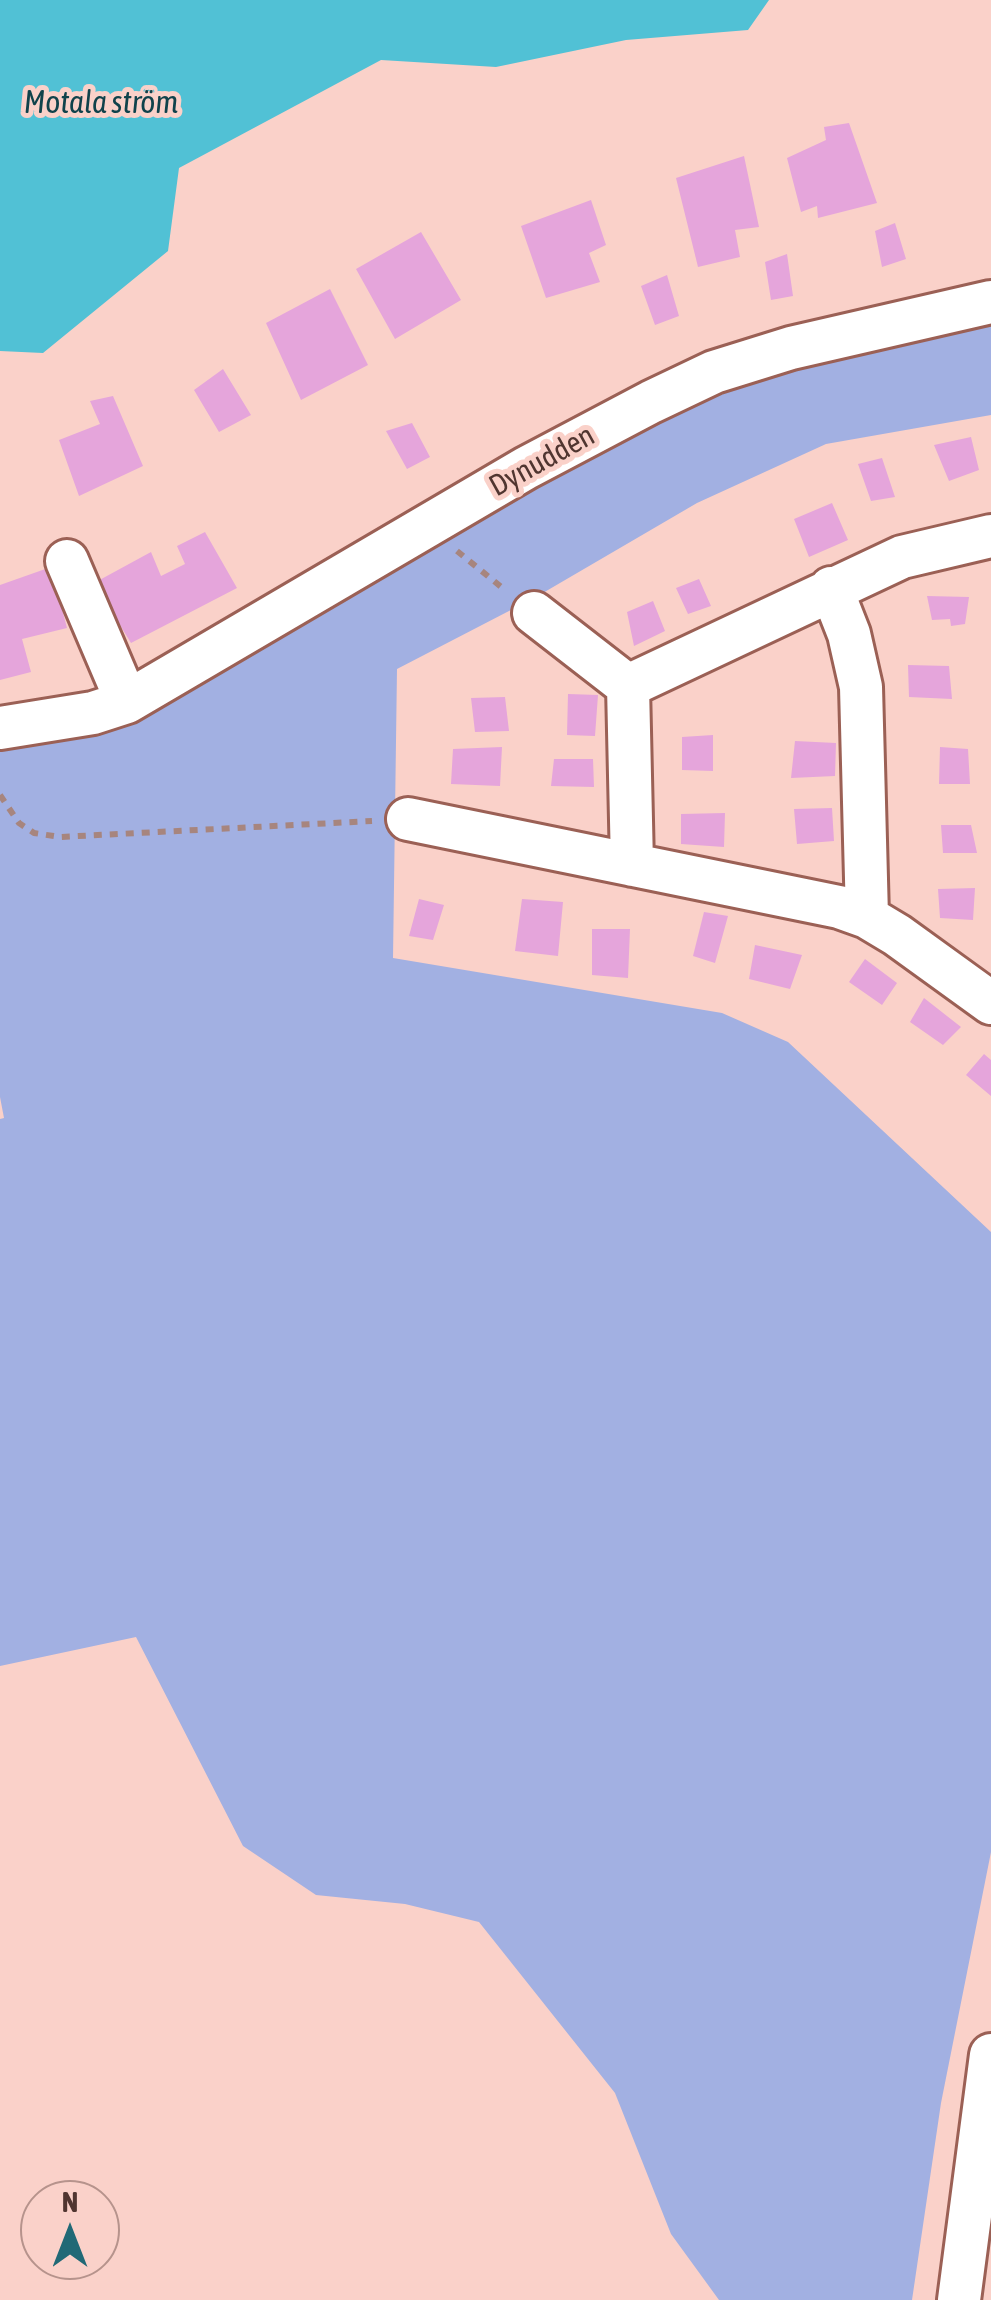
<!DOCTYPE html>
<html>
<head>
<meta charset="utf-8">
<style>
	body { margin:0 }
	#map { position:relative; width:991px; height:2300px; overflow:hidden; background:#fad1c9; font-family:"Asap Condensed",sans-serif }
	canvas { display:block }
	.north { position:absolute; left:20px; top:2180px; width:100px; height:100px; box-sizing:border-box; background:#fad1c9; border:2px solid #b6938c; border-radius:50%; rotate:0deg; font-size:28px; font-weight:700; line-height:40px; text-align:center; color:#503530 }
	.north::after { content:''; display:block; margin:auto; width:35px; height:45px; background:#216976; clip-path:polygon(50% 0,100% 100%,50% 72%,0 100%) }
</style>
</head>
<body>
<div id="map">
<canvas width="991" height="2300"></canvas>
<div class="north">N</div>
</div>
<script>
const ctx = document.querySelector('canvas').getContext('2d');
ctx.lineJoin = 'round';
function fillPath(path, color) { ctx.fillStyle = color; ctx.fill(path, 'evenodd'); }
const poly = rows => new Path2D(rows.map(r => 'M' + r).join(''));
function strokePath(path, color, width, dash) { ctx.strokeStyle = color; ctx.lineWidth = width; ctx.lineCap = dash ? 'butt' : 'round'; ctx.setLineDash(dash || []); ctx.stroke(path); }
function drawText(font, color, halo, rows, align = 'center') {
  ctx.font = font + ' "Asap Condensed",sans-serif'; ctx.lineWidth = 10; ctx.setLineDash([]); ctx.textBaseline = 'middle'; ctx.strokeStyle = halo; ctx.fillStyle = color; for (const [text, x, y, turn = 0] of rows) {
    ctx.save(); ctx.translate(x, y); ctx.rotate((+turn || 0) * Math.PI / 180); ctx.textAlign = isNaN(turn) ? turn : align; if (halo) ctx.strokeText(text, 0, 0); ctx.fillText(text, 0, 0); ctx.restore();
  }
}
fillPath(poly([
	[991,298,991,415,826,444,697,503,536,597,397,669,393,958,722,1013,788,1042,991,1232,991,1852,941,2103,912,2300,719,2300,671,2234,615,2093,479,1922,405,1904,316,1895,243,1846,136,1637,0,1666,0,1119,4,1118,0,1097,0,732,128,708,620,418]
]), '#a2b0e2');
fillPath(poly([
	[0,0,769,0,748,30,626,40,496,67,381,60,179,168,168,251,43,353,0,351]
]), '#51c1d5');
fillPath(poly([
	[849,123,877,203,818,218,817,206,801,212,787,158,826,140,824,127],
	[744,156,759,227,735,230,740,257,698,267,676,178],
	[591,200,606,245,589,253,600,282,546,298,521,226],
	[895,223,906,259,882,267,875,231],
	[421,232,461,300,395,339,356,269],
	[787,254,793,296,771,300,765,262],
	[667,275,679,316,655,325,641,286],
	[330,289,368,365,301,400,266,323],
	[223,369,251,415,219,432,194,390],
	[113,396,143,466,79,496,59,440,100,424,90,401],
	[412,423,430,457,407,469,386,431],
	[971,437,979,470,949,481,934,445],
	[882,458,895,497,871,501,858,464],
	[832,503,848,540,809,557,794,519],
	[205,532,237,588,131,643,94,583,151,552,161,576,185,564,177,546],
	[51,567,67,628,22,639,31,672,0,680,0,585],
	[699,579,711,606,688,614,676,588],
	[927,596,969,597,965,624,951,626,950,619,932,620],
	[653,601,665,631,634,646,627,612],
	[908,665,949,666,952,699,909,697],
	[568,694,598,695,595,736,567,735],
	[505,697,509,731,475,732,471,698],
	[713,735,713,771,682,770,682,737],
	[795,741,836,743,835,776,791,778],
	[502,747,500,786,451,784,453,749],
	[940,747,968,749,970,784,939,784],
	[554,759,593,759,594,787,551,786],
	[832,808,834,841,797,844,794,809],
	[725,813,724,847,681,844,681,814],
	[941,825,971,825,977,853,943,853],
	[975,888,973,920,940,918,938,889],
	[419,899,444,905,433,940,409,936],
	[522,899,563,902,558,956,515,951],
	[704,912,728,916,715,963,693,956],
	[592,929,630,929,628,978,592,975],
	[755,945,802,955,790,989,749,979],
	[865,959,897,983,882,1005,849,982],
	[924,998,961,1027,943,1045,910,1022],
	[984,1054,991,1060,991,1096,966,1075]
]), '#e5a5db');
const minor = poly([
	[67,561,127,702],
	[831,588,849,634,861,687,867,917],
	[534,613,628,686,902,557,991,536],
	[628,686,632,865],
	[0,728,93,713,127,702,526,468,651,402,714,372,791,348,991,302],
	[408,819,839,907,867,917,897,935,991,1003],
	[959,2300,991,2055]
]);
strokePath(minor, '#9b6055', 48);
strokePath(poly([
	[457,551,505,590],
	[0,795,19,823,34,833,60,837,372,821]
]), '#a7857e', 6, [8, 8]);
strokePath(minor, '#fff', 42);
drawText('30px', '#503530', '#fad1c9', [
	["Dynudden",542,461,-29]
]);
drawText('italic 32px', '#10424b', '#fad1c9', [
	["Motala ström",101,103]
]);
</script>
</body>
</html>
